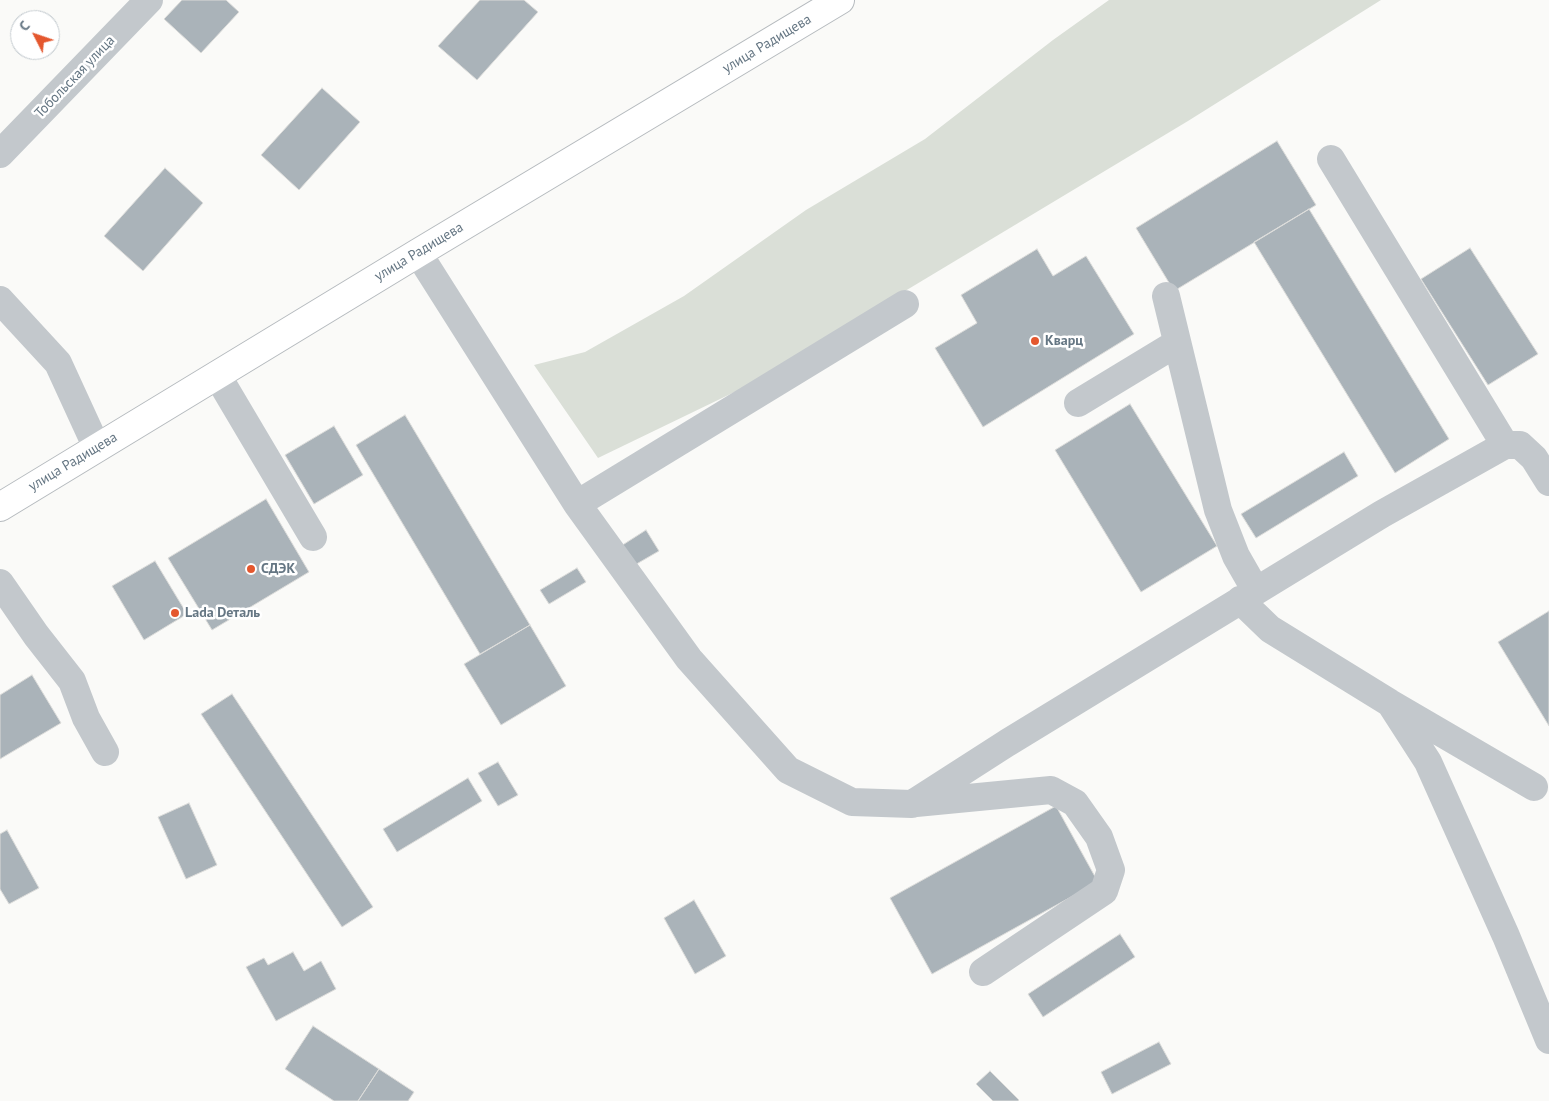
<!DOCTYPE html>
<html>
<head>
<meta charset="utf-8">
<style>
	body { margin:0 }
	#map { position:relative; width:1549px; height:1101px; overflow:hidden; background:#fafaf8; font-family:"PT Sans",sans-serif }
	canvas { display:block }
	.north { position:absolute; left:10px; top:10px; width:50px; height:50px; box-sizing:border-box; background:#fff; border:1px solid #c1c8cd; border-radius:50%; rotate:311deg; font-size:14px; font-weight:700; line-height:20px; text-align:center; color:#657683 }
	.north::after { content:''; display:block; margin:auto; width:18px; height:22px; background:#e4572e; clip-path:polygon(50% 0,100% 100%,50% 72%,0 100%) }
</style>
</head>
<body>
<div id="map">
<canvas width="1549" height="1101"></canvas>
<div class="north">С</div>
</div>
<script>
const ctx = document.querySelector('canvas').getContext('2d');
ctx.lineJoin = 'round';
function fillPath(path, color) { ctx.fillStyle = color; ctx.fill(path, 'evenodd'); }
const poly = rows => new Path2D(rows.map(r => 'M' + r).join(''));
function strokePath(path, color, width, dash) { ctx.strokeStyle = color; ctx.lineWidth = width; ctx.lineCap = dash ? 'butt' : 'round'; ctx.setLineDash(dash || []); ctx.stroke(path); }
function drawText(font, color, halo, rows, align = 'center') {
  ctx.font = font + ' "PT Sans",sans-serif'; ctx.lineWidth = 5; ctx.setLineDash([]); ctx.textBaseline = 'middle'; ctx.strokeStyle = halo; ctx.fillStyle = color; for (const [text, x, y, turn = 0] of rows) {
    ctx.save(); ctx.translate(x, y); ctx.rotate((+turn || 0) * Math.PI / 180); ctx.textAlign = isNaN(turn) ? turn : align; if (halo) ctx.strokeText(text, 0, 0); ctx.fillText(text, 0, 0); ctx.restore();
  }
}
fillPath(poly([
	[1109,0,1381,0,1188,121,747,386,598,458,534,365,585,352,684,296,806,210,925,139,1053,40]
]), '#dadfd7');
const building = poly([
	[182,0,226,0,239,12,201,53,164,19,182,0],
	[480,0,524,0,538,12,477,80,438,46,480,0],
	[322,88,360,122,299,190,261,155,322,88],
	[1277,141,1316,205,1174,291,1136,228,1277,141],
	[165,168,203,203,143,271,104,236,165,168],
	[1309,209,1449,439,1395,473,1254,242,1309,209],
	[1470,248,1538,354,1488,385,1421,279,1470,248],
	[1037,249,1053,276,1086,256,1134,334,983,427,935,348,977,323,961,295,1037,249],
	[1130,404,1217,546,1141,592,1055,450,1130,404],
	[405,415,530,625,480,654,356,445,405,415],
	[334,426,363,475,314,504,285,455,334,426],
	[1344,452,1358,476,1256,538,1241,514,1344,452],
	[266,499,309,572,212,630,168,558,266,499],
	[646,530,659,551,633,566,621,546,646,530],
	[155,561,187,614,144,640,112,586,155,561],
	[577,568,586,582,549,604,540,590,577,568],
	[1549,611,1549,726,1498,642,1549,611],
	[530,625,566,686,501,725,464,664,530,625],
	[32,675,61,723,0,759,0,695,32,675],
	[232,694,373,907,342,927,201,714,232,694],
	[498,762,518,795,498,806,478,773,498,762],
	[468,778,482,801,397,852,383,829,468,778],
	[189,803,217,865,186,879,158,817,189,803],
	[1056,806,1098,882,932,974,890,898,1056,806],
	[7,830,39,888,9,904,0,889,0,834,7,830],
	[694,900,726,956,695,974,664,918,694,900],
	[1120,934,1135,957,1043,1017,1028,994,1120,934],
	[293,952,304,971,321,961,336,989,276,1021,246,967,264,958,268,965,293,952],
	[313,1026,379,1069,358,1101,334,1101,285,1069,313,1026],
	[1159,1042,1171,1064,1112,1094,1101,1072,1159,1042],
	[379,1069,414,1092,408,1101,358,1101,379,1069],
	[990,1071,1019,1100,1018,1101,993,1101,976,1084,990,1071]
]);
fillPath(building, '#aab3b9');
strokePath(building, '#dcdcda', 1);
const major = poly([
	[0,507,418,253,840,0]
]);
strokePath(major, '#b5babe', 30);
strokePath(poly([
	[0,154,149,0],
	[1331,159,1505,445],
	[418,253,577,504,689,659,788,770,852,802,912,804,1007,743,1382,514,1505,445,1520,445,1534,458,1549,482],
	[1166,296,1218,510,1236,556,1256,591],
	[0,300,58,363,97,448],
	[217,375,313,537],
	[1078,403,1177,343],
	[577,504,905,304],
	[0,583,36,635,72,681,86,718,105,752],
	[1240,600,1270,629,1390,703,1534,787],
	[1390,703,1428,762,1506,936,1549,1040],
	[916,803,1051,790,1075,803,1099,837,1111,870,1104,891,983,972]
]), '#c3c8cc', 28);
strokePath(major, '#fff', 28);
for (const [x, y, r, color] of [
	[1035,341,5,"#e4572e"],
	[251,569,5,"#e4572e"],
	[175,613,5,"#e4572e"]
]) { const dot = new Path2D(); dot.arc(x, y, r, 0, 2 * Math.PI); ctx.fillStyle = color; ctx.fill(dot); strokePath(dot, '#fff', 2); }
drawText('14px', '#657683', '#fff', [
	["улица Радищева",767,44,-31],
	["Тобольская улица",75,77,-46],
	["улица Радищева",419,252,-31],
	["улица Радищева",73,462,-31]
]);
drawText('bold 14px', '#657683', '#fff', [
	["Кварц",1045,341],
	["СДЭК",261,569],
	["Lada Dеталь",185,613]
], 'left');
</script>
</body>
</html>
